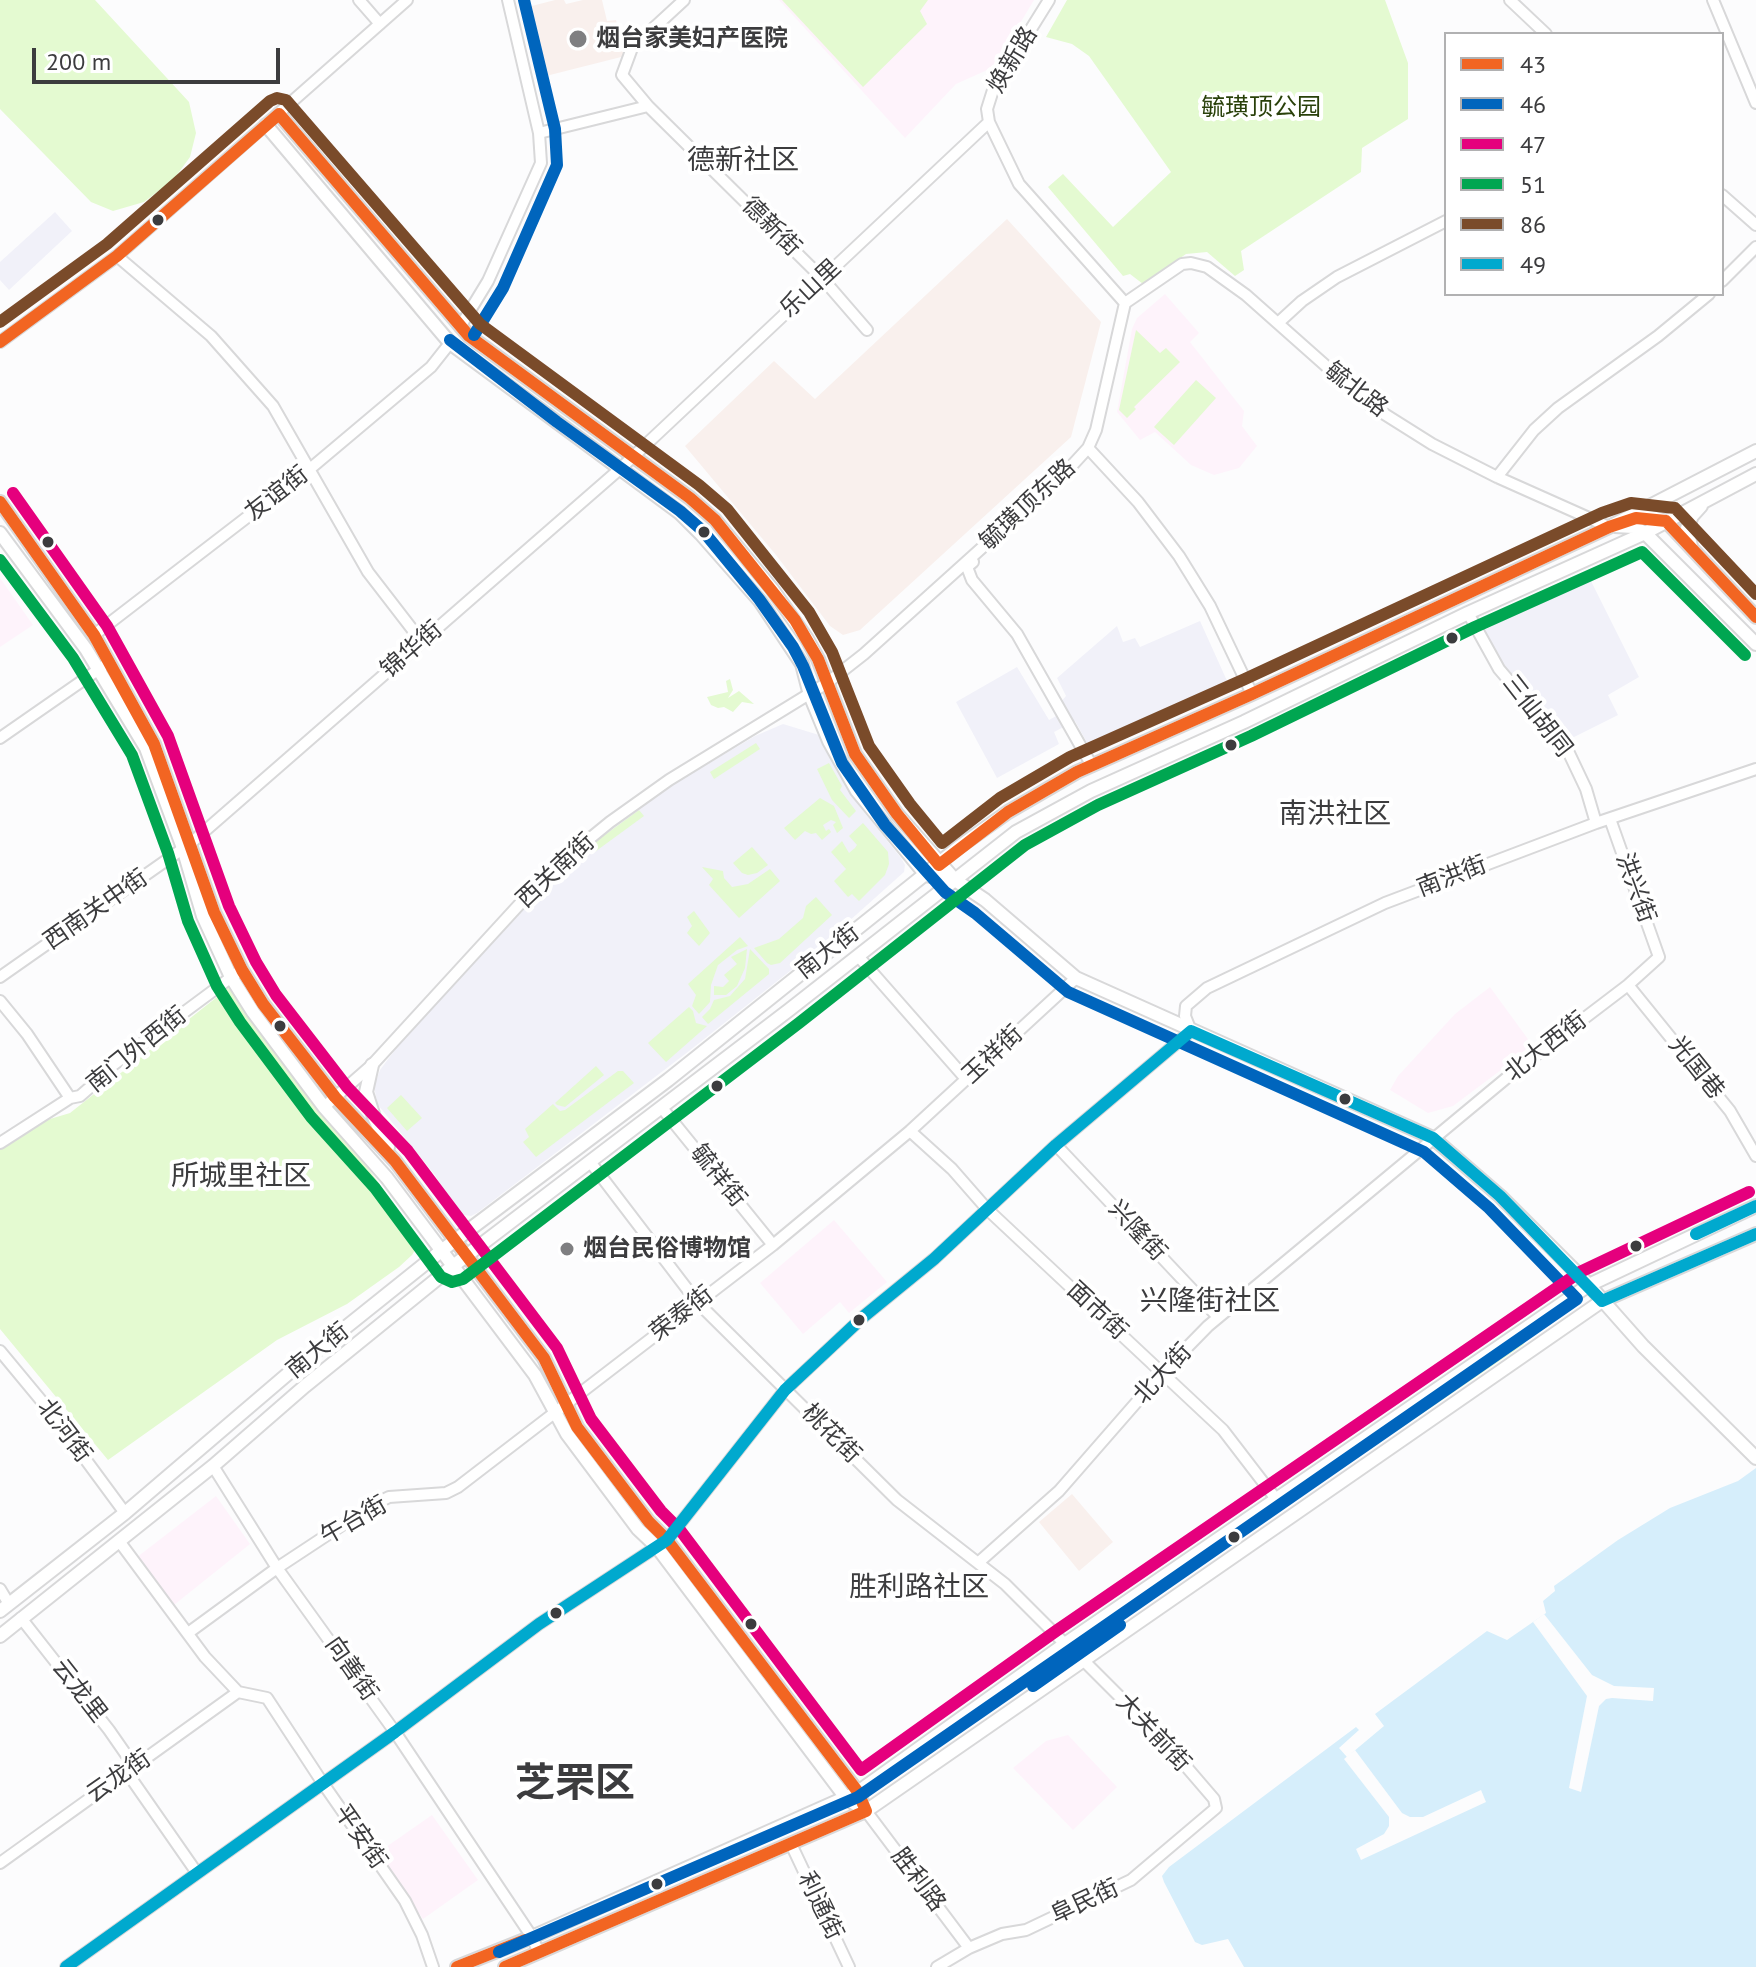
<!DOCTYPE html>
<html>
<head>
<meta charset="utf-8">
<style>
	body { margin:0 }
	#map { position:relative; width:1756px; height:1967px; overflow:hidden; background:#fcfcfd; font-family:"PT Sans",sans-serif }
	canvas { display:block }
	.legend { position:absolute; left:1444px; top:32px; width:280px; height:264px; box-sizing:border-box; background:#fff; border:2px solid #b1b1b2; margin:0; padding:10px 14px; list-style:none; font-size:24px; color:#3c3c3e }
	.legend li { display:flex; align-items:center; gap:16px; height:40px }
	.legend b { width:40px; border:2px solid #b1b1b2 }
	.scale { position:absolute; left:32px; top:48px; width:248px; height:36px; box-sizing:border-box; border:4px solid #3c3c3e; border-top:0; padding-left:10px; font-size:24px; line-height:28px; white-space:nowrap; color:#3c3c3e; -webkit-text-stroke:6px #fff; paint-order:stroke }
</style>
</head>
<body>
<div id="map">
<canvas width="1756" height="1967"></canvas>
<ul class="legend">
<li><b style="height:10px;background:#f26522"></b>43</li>
<li><b style="height:10px;background:#0065bd"></b>46</li>
<li><b style="height:10px;background:#e5007d"></b>47</li>
<li><b style="height:10px;background:#00a651"></b>51</li>
<li><b style="height:10px;background:#7a4b2a"></b>86</li>
<li><b style="height:10px;background:#00a9ce"></b>49</li>
</ul>
<div class="scale">200 m</div>
</div>
<script>
const ctx = document.querySelector('canvas').getContext('2d');
ctx.lineJoin = 'round';
function fillPath(path, color) { ctx.fillStyle = color; ctx.fill(path, 'evenodd'); }
const poly = rows => new Path2D(rows.map(r => 'M' + r).join(''));
function strokePath(path, color, width, dash) { ctx.strokeStyle = color; ctx.lineWidth = width; ctx.lineCap = dash ? 'butt' : 'round'; ctx.setLineDash(dash || []); ctx.stroke(path); }
function drawText(font, color, halo, rows, align = 'center') {
  ctx.font = font + ' "PT Sans","Noto Sans SC",sans-serif'; ctx.lineWidth = 8; ctx.setLineDash([]); ctx.textBaseline = 'middle'; ctx.strokeStyle = halo; ctx.fillStyle = color; for (const [text, x, y, turn = 0] of rows) {
    ctx.save(); ctx.translate(x, y); ctx.rotate((+turn || 0) * Math.PI / 180); ctx.textAlign = isNaN(turn) ? turn : align; if (halo) ctx.strokeText(text, 0, 0); ctx.fillText(text, 0, 0); ctx.restore();
  }
}
fillPath(poly([
	[55,212,72,231,9,290,0,280,0,262],
	[1589,577,1639,677,1608,695,1618,715,1566,741,1501,666,1482,631],
	[1200,621,1228,683,1091,750,1075,721,1054,732,1059,744,997,778,956,702,1017,667,1049,720,1065,711,1060,703,1066,696,1057,678,1117,626,1123,642,1135,638,1140,647],
	[783,724,819,735,852,797,901,858,905,865,904,872,819,948,689,1051,477,1213,471,1216,457,1214,435,1175,378,1105,374,1087,380,1070,424,1011,565,863,630,812,669,787,755,736]
]), '#f1f1f9');
fillPath(poly([
	[779,0,1034,0,997,62,985,71,956,84,905,138],
	[1165,294,1199,333,1190,342,1244,411,1242,426,1257,446,1239,468,1214,475,1191,465,1155,432,1140,440,1117,412,1132,329,1137,318],
	[0,578,33,625,0,647],
	[1490,987,1533,1046,1453,1106,1428,1113,1390,1090,1398,1076,1455,1014],
	[834,1220,887,1282,849,1313,840,1302,803,1334,760,1283],
	[216,1496,250,1544,174,1605,136,1558],
	[1068,1735,1117,1787,1073,1830,1013,1768,1046,1741],
	[432,1815,478,1880,423,1919,376,1854]
]), '#fef3fb');
fillPath(poly([
	[555,0,564,0,566,4,583,0,602,0,607,21,616,20,625,56,546,76,528,7],
	[1007,219,1101,322,1071,437,860,630,843,635,830,626,776,555,685,446,774,361,815,399],
	[1072,1494,1113,1542,1079,1571,1039,1522]
]), '#f9f0ed');
fillPath(poly([
	[0,0,95,0,189,102,196,133,190,157,174,179,144,202,113,211,91,202,0,109],
	[782,0,928,0,920,11,927,24,863,87],
	[1067,0,1385,0,1408,63,1408,119,1362,148,1361,172,1241,251,1244,270,1235,276,1207,252,1186,254,1143,284,1130,274,1123,276,1048,187,1063,174,1113,227,1171,172,1089,56,1072,44,1046,37],
	[1136,330,1160,353,1166,348,1180,362,1134,407,1136,409,1127,418,1119,410],
	[1196,380,1216,398,1174,445,1154,427],
	[730,679,733,690,728,698,739,691,754,704,742,702,733,712,724,707,718,708,711,705,707,697,728,692,726,681],
	[756,743,760,749,714,779,710,772],
	[829,763,842,786,840,790,856,811,849,818,832,800,817,769],
	[820,798,834,806,843,828,837,833,833,825,836,822,831,820,823,825,826,831,829,829,831,832,822,840,816,833,811,834,805,831,795,840,784,828],
	[639,810,644,816,592,854,587,848],
	[863,823,888,852,889,864,885,875,859,901,852,894,848,897,834,881,846,869,831,852,842,841,849,853,855,848,857,845,849,836],
	[752,847,768,865,757,873,748,875,742,873,733,863],
	[702,867,723,871,724,878,732,887,748,884,770,869,780,881,739,918,709,885,713,879],
	[816,897,832,915,780,963,771,965,767,963,754,948,779,939,803,918,806,906],
	[694,911,710,933,699,946,687,933,692,926,687,917],
	[740,937,748,946,737,950,718,965,711,985,710,1002,699,1014,692,1006,696,995,688,984],
	[747,949,745,968,737,986,726,995,714,995,714,986,723,987,729,981,724,975,737,964,731,957],
	[750,949,769,969,769,974,708,1024,702,1017,710,1009,714,1000,730,996,745,979],
	[231,986,376,1179,415,1237,418,1245,412,1255,399,1267,347,1304,277,1340,108,1460,0,1329,0,1150,40,1122,70,1113],
	[689,1007,693,1011,696,1023,707,1026,666,1062,648,1043],
	[596,1066,604,1075,565,1107,557,1105,555,1103],
	[618,1071,623,1071,634,1083,536,1157,523,1142,529,1137,525,1129,553,1104,560,1111,565,1110],
	[401,1095,422,1118,407,1131,387,1108],
	[1522,1339,1525,1342,1523,1345,1354,1460,1348,1460,1349,1457]
]), '#e4fad1');
fillPath(poly([
	[1756,1468,1756,1967,1244,1967,1228,1939,1202,1945,1195,1942,1164,1882,1162,1876,1169,1867,1356,1727,1359,1730,1339,1748,1347,1757,1384,1726,1375,1714,1487,1631,1507,1640,1546,1613,1543,1601,1555,1591,1554,1586,1618,1540,1670,1508,1738,1481]
]), '#d6eefb');
fillPath(poly([
	[1544,1614,1592,1675,1614,1686,1654,1688,1653,1701,1612,1698,1606,1699,1599,1706,1581,1792,1569,1788,1587,1696,1533,1622],
	[1355,1750,1402,1813,1410,1817,1423,1817,1481,1790,1486,1802,1361,1860,1356,1849,1384,1834,1389,1826,1389,1817,1344,1759]
]), '#fcfcfd');
const minor = poly([
	[359,0,380,24],
	[1510,0,1546,34],
	[1713,0,1756,103],
	[648,106,622,75,632,48,684,0],
	[539,133,648,106,822,278,867,330],
	[1722,195,1756,225],
	[117,256,211,336,273,406,368,572,422,642],
	[1722,281,1756,247],
	[1125,303,1182,264,1191,263,1207,267,1246,295,1370,405,1432,444,1497,477,1609,527],
	[1278,323,1302,301,1337,277,1446,221],
	[460,327,488,281,541,163,539,133,508,0],
	[0,342,117,256,407,0],
	[1088,448,1138,502,1179,556,1210,606,1252,694],
	[1497,477,1534,430,1558,408,1658,336,1709,294],
	[973,562,967,567,972,580,1017,634,1092,766],
	[1468,613,1499,669,1567,749,1586,789,1596,823],
	[94,635,311,468,431,367,450,343],
	[0,738,105,665],
	[858,956,966,1079],
	[0,977,191,843,621,468,989,122],
	[1628,985,1730,1111,1756,1156],
	[0,1001,27,1034,70,1098],
	[324,1107,372,1065,550,871,610,822,669,780,827,683,864,654,1065,473,1088,448,1096,430,1125,303,1019,184,989,122,987,109,993,90,1049,0],
	[662,1108,773,1245],
	[910,1131,952,1169,987,1209,1223,1430,1276,1499],
	[0,1143,70,1098,80,1096,103,1076,105,1071,237,973],
	[1056,1145,1218,1317],
	[591,1163,697,1302,897,1500,1005,1584,1065,1644],
	[0,1351,49,1410,125,1513],
	[213,1466,277,1568,395,1732,532,1937,539,1953],
	[119,1541,205,1657,238,1692,267,1698,322,1782,405,1901,422,1935,433,1967],
	[979,1562,1059,1491,1162,1373,1208,1326,1515,1071,1628,985,1659,957,1610,819],
	[0,1589,9,1604],
	[21,1618,109,1730,134,1766],
	[188,1633,277,1568,371,1506,389,1497,446,1493,458,1487,773,1245,910,1131,1076,978],
	[126,1771,197,1873],
	[866,1811,969,1948],
	[791,1844,849,1967],
	[0,1863,238,1692],
	[66,1967,395,1732,539,1624,667,1540,785,1390,863,1317,934,1259,1056,1145,1191,1031,1185,1016,1186,1006,1207,988,1385,903,1596,823,1756,769],
	[937,1967,969,1948,1002,1934,1026,1930,1131,1880,1216,1808,1214,1799,1165,1742,1084,1661]
]);
const major = poly([
	[279,114,469,336,690,498,715,520,772,589,807,639,818,659,855,754,897,814,955,880,985,900,1076,978,1433,1138,1500,1196,1589,1285,1643,1346,1756,1458],
	[266,125,450,343,680,513,701,534,760,601,802,664,810,695,829,741,857,791,926,875,955,880],
	[0,502,94,635,154,744,214,912,242,970,263,1004,335,1097,395,1161,544,1358,577,1427,649,1522,667,1540,858,1792,866,1811],
	[1630,520,1652,517,1666,521,1756,617],
	[1615,526,1634,527,1645,533,1756,644],
	[0,533,86,649,146,748,183,848,203,916,231,977,253,1012,324,1107,387,1178,453,1266,535,1375,567,1434,638,1529,657,1547,846,1798,866,1811],
	[1691,546,1687,528,1692,516,1701,506],
	[372,1065,366,1092,374,1117,388,1147],
	[0,1611,125,1513,290,1372,441,1251,668,1080,959,847,1008,812,1077,772,1252,694,1609,527,1756,451],
	[0,1636,213,1466,305,1386,453,1266,789,1010,1016,832,1091,791,1244,722,1468,613,1645,533,1756,474],
	[457,1967,532,1937,858,1792,1065,1644,1589,1285,1756,1206],
	[505,1967,866,1811,1602,1301,1756,1234]
]);
strokePath(minor, '#d8d8d9', 14);
strokePath(major, '#d8d8d9', 16);
strokePath(minor, '#fff', 10);
strokePath(major, '#fff', 12);
strokePath(poly([
	[0,342,117,256,279,114,469,336,690,498,715,520,795,620,818,659,855,754,897,814,939,865,1008,812,1077,772,1252,694,1609,527,1636,518,1666,521,1756,617],
	[0,502,94,635,154,744,214,912,242,970,263,1004,335,1097,395,1161,544,1358,577,1427,649,1522,667,1540,858,1792,866,1811,505,1967],
	[457,1967,525,1940]
]), '#f26522', 12);
strokePath(poly([
	[474,335,503,288,557,165,555,129,524,0],
	[450,340,557,422,680,511,703,531,759,599,793,647,803,666,842,763,885,825,945,892,975,913,1068,992,1424,1152,1489,1208,1577,1299,858,1797,499,1952],
	[1033,1686,1120,1625]
]), '#0065bd', 12);
strokePath(poly([
	[13,493,107,626,168,736,229,906,256,962,276,995,347,1087,408,1151,557,1348,591,1419,661,1511,680,1530,861,1770,1056,1631,1580,1272,1749,1192]
]), '#e5007d', 12);
strokePath(poly([
	[0,560,73,658,132,755,168,853,188,921,217,986,240,1022,311,1117,375,1188,441,1277,452,1282,463,1279,799,1023,1025,845,1098,805,1251,736,1475,627,1642,552,1745,655]
]), '#00a651', 12);
strokePath(poly([
	[0,322,107,244,270,101,277,98,286,100,480,324,699,485,727,509,809,612,832,652,869,746,910,804,942,843,1000,798,1070,757,1245,679,1602,513,1631,503,1675,508,1756,594]
]), '#7a4b2a', 12);
strokePath(poly([
	[1191,1031,1433,1138,1500,1196,1602,1301,1756,1234],
	[1696,1234,1756,1206],
	[66,1967,395,1732,539,1624,667,1540,785,1390,863,1317,934,1259,1056,1145,1191,1031]
]), '#00a9ce', 12);
for (const [x, y, r, color] of [
	[578,39,10,"#7f7f81"],
	[158,220,7,"#3c3c3e"],
	[704,532,7,"#3c3c3e"],
	[48,542,7,"#3c3c3e"],
	[1452,638,7,"#3c3c3e"],
	[1231,745,7,"#3c3c3e"],
	[280,1026,7,"#3c3c3e"],
	[717,1086,7,"#3c3c3e"],
	[1345,1099,7,"#3c3c3e"],
	[1636,1246,7,"#3c3c3e"],
	[567,1249,8,"#7f7f81"],
	[859,1320,7,"#3c3c3e"],
	[1234,1537,7,"#3c3c3e"],
	[556,1613,7,"#3c3c3e"],
	[751,1624,7,"#3c3c3e"],
	[657,1884,7,"#3c3c3e"]
]) { const dot = new Path2D(); dot.arc(x, y, r, 0, 2 * Math.PI); ctx.fillStyle = color; ctx.fill(dot); strokePath(dot, '#fff', 3); }
drawText('bold 24px', '#3c3c3e', '#fff', [
	["烟台家美妇产医院",596,39],
	["烟台民俗博物馆",583,1249]
], 'left');
drawText('24px', '#3c3c3e', '#fff', [
	["焕新路",1013,60,-59],
	["德新街",771,227,45],
	["乐山里",811,289,-43],
	["毓北路",1356,390,38],
	["友谊街",277,494,-38],
	["毓璜顶东路",1028,505,-43],
	["锦华街",412,650,-41],
	["三仙胡同",1537,716,52],
	["西关南街",556,871,-43],
	["南洪街",1452,877,-21],
	["洪兴街",1635,888,70],
	["西南关中街",96,910,-35],
	["南大街",828,952,-38],
	["北大西街",1546,1047,-38],
	["南门外西街",137,1050,-39],
	["玉祥街",993,1055,-43],
	["光国巷",1696,1068,51],
	["毓祥街",718,1176,51],
	["兴隆街",1137,1231,47],
	["面市街",1097,1311,43],
	["荣泰街",682,1314,-38],
	["南大街",318,1351,-39],
	["北大街",1163,1374,-47],
	["北河街",64,1431,53],
	["桃花街",831,1434,45],
	["午台街",354,1521,-30],
	["向善街",351,1669,55],
	["云龙里",79,1691,52],
	["大关前街",1153,1733,47],
	["云龙街",119,1777,-35],
	["平安街",360,1837,55],
	["胜利路",918,1880,53],
	["阜民街",1085,1902,-25],
	["利通街",820,1906,64]
]);
drawText('24px', '#29400a', '#fff', [
	["毓璜顶公园",1261,108]
]);
drawText('28px', '#3c3c3e', '#fff', [
	["德新社区",743,161],
	["南洪社区",1335,815],
	["所城里社区",241,1177],
	["兴隆街社区",1210,1302],
	["胜利路社区",919,1588]
]);
drawText('bold 40px', '#3c3c3e', '#fff', [
	["芝罘区",575,1785]
]);
</script>
</body>
</html>
